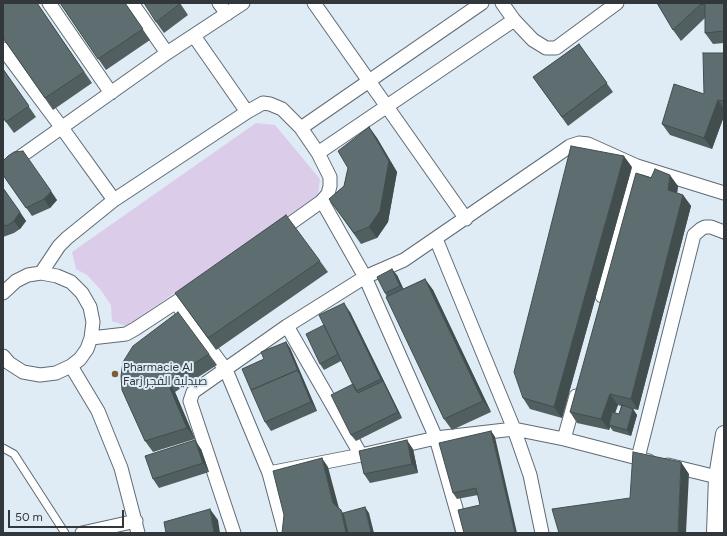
<!DOCTYPE html>
<html>
<head>
<meta charset="utf-8">
<style>
	body { margin:0 }
	#map { position:relative; width:727px; height:536px; overflow:hidden; background:#dfecf6; font-family:Figtree,sans-serif }
	canvas { display:block }
	.frame { position:absolute; inset:0; border:4px solid #32373b; pointer-events:none }
	.scale { position:absolute; left:8px; top:510px; width:116px; height:18px; box-sizing:border-box; border:2px solid #32373b; border-top:0; padding-left:5px; font-size:12px; line-height:14px; white-space:nowrap; color:#32373b; -webkit-text-stroke:3px #dfecf6; paint-order:stroke }
</style>
</head>
<body>
<div id="map">
<canvas width="727" height="536"></canvas>
<div class="frame"></div>
<div class="scale">50 m</div>
</div>
<script>
const ctx = document.querySelector('canvas').getContext('2d');
ctx.lineJoin = 'round';
function fillPath(path, color) { ctx.fillStyle = color; ctx.fill(path, 'evenodd'); }
const poly = rows => new Path2D(rows.map(r => 'M' + r).join(''));
function strokePath(path, color, width, dash) { ctx.strokeStyle = color; ctx.lineWidth = width; ctx.lineCap = dash ? 'butt' : 'round'; ctx.setLineDash(dash || []); ctx.stroke(path); }
function drawText(font, color, halo, rows, align = 'center') {
  ctx.font = font + ' Figtree,Cairo,sans-serif'; ctx.lineWidth = 4; ctx.setLineDash([]); ctx.textBaseline = 'middle'; ctx.strokeStyle = halo; ctx.fillStyle = color; for (const [text, x, y, turn = 0] of rows) {
    ctx.save(); ctx.translate(x, y); ctx.rotate((+turn || 0) * Math.PI / 180); ctx.textAlign = isNaN(turn) ? turn : align; if (halo) ctx.strokeText(text, 0, 0); ctx.fillText(text, 0, 0); ctx.restore();
  }
}
fillPath(poly([
	[256,123,275,125,320,179,318,195,126,326,112,321,111,305,100,289,87,275,76,269,72,252]
]), '#dbcce9');
const service = poly([
	[3,448,14,454,65,533]
]);
const minor = poly([
	[49,3,111,93],
	[132,3,167,53],
	[219,3,227,14],
	[314,3,466,219],
	[502,3,514,20,533,40,546,48,556,48,617,3],
	[194,36,247,112],
	[3,49,62,128,114,200],
	[301,128,482,3],
	[318,153,514,20],
	[3,169,167,53,243,3],
	[322,201,365,277,436,438,463,533],
	[436,239,514,429,530,475,542,533],
	[41,273,59,246,67,238,114,200,247,112,263,103,270,104,282,109,301,128,318,153,330,177,330,186,328,194,322,201,277,233],
	[3,293,16,281,28,275,41,273,57,276,71,282,82,293,90,307,93,322,91,338,87,349,80,359,71,366,56,373,40,375,23,372,9,363,3,356],
	[602,296,637,166],
	[176,303,226,370,269,473,285,533],
	[287,326,361,455],
	[91,338,126,334,135,329,193,291],
	[71,366,98,411,121,468,138,533],
	[564,439,576,396],
	[638,458,694,235,701,229,705,227,711,227,724,232],
	[668,465,717,477],
	[269,473,361,455,436,438,514,429,564,439,649,461],
	[82,533,136,521],
	[234,533,190,401,193,392,287,326,365,277,404,260,560,153,570,146,579,143,588,144,637,166,724,193]
]);
const tertiary = poly([
	[715,533,717,477,724,434]
]);
strokePath(service, '#606b74', 9);
strokePath(minor, '#606b74', 15);
strokePath(tertiary, '#606b74', 18);
strokePath(service, '#fff', 7);
strokePath(minor, '#fff', 13);
strokePath(tertiary, '#fff', 16);
fillPath(poly([
	[37,3,92,83,53,110,3,38],
	[60,3,125,3,150,40,106,70],
	[180,3,188,15,164,33,156,22],
	[657,3,724,3,724,43,713,44,705,33,705,18,681,41,673,30],
	[579,44,613,92,568,126,533,77],
	[724,53,724,116,712,149,670,135,662,124,704,94],
	[3,69,36,117,14,133,3,118],
	[369,127,377,138,397,172,388,222,377,238,361,244,329,199,344,186,348,168],
	[632,167,562,418,530,409,523,398],
	[3,175,57,200,50,208,32,216],
	[651,178,678,186,677,193,683,195,691,206,638,410,633,409,637,415,631,436,613,431,610,427,609,430,577,423,570,412],
	[618,405,621,406,619,414,615,413],
	[3,188,26,221,20,229,14,233,3,237],
	[320,261,328,272,216,350,175,293],
	[397,275,403,289,425,279,433,290,491,412,452,430,444,419,387,297,385,293],
	[350,312,402,418,356,441,351,435,353,384,341,361,324,370,320,364],
	[286,342,290,348,317,411,271,431,265,422,264,359],
	[209,354,217,365,175,392,195,439,153,452,145,441,122,390],
	[491,431,495,437,480,505,478,495,457,499,453,493],
	[201,449,209,472,159,488,153,479],
	[413,449,418,473,370,483,364,474]
]), '#515f60');
fillPath(poly([
	[718,100,724,109,724,116,712,149,704,138],
	[369,127,377,138,397,172,388,222,377,238,369,227],
	[624,156,632,167,562,418,554,407],
	[670,175,678,186,676,201,668,190],
	[51,191,57,200,50,208,44,199],
	[683,195,691,206,638,410,631,399],
	[20,212,26,221,20,229,14,221],
	[392,269,397,275,405,292,400,286],
	[425,279,433,290,491,412,483,401],
	[344,303,350,312,402,418,398,412,381,379],
	[286,342,290,348,317,411,311,402],
	[167,381,175,392,195,439,187,428],
	[610,394,618,405,610,426,609,425,610,427,609,430,601,419],
	[633,409,637,415,631,436,627,430],
	[491,431,495,437,517,533,515,533],
	[195,440,201,449,209,472,203,463],
	[407,440,413,449,418,473,412,464],
	[322,458,328,467,340,512,333,503],
	[681,462,689,474,686,533,678,533],
	[365,507,369,513,374,533,371,533],
	[210,509,218,520,220,533,214,533],
	[341,510,347,519,350,533,346,533]
]), '#424d4e');
const building = poly([
	[3,3,37,3,84,72,45,98,3,38,3,3],
	[60,3,125,3,143,29,98,59,60,3],
	[144,3,181,3,156,22,144,3],
	[657,3,724,3,724,31,705,33,705,5,701,4,673,30,657,3],
	[579,44,607,83,562,117,533,77,579,44],
	[703,53,724,53,724,101,718,100,704,138,662,124,674,84,704,94,703,53],
	[3,69,29,106,6,122,3,117,3,69],
	[369,127,389,161,380,211,369,227,354,233,329,199,344,186,348,168,338,151,369,127],
	[571,146,624,156,554,407,523,398,514,372,571,146],
	[23,151,51,191,44,199,26,208,3,175,3,161,8,156,14,152,23,151],
	[655,169,670,175,668,190,683,195,631,399,610,394,601,419,570,412,636,173,651,178,655,169],
	[3,188,20,212,14,221,8,225,3,226,3,188],
	[286,215,320,261,208,338,175,293,286,215],
	[392,269,400,286,385,293,377,277,392,269],
	[425,279,483,401,444,419,386,297,425,279],
	[344,303,381,379,356,391,319,315,344,303],
	[178,312,209,354,167,381,187,428,145,441,122,390,121,376,123,362,133,346,178,312],
	[324,325,338,354,320,364,306,334,324,325],
	[286,342,299,373,298,370,251,390,242,369,264,359,261,352,286,342],
	[298,370,311,402,265,422,251,390,298,370],
	[383,381,398,412,351,435,331,395,353,384,358,393,383,381],
	[622,405,633,409,627,430,609,425,612,412,619,414,622,405],
	[491,431,515,533,464,533,458,510,480,505,476,488,453,493,439,443,491,431],
	[195,440,203,463,153,479,145,456,195,440],
	[407,440,412,464,364,474,359,451,407,440],
	[633,452,681,462,678,533,559,533,552,509,630,498,633,452],
	[322,458,333,503,341,510,346,533,282,533,284,515,273,471,322,458],
	[365,507,371,533,348,533,343,513,365,507],
	[210,509,214,533,166,533,164,522,210,509]
]);
fillPath(building, '#5e6e70');
strokePath(building, '#424d4e', 1);
for (const [x, y, r, color] of [
	[115,374,4,"#7d5e33"]
]) { const dot = new Path2D(); dot.arc(x, y, r, 0, 2 * Math.PI); ctx.fillStyle = color; ctx.fill(dot); strokePath(dot, '#dfecf6', 1.5); }
drawText('12px', '#32373b', '#dfecf6', [
	["Pharmacie Al",123,367],
	["Farj صيدلية الفجر",123,381]
], 'left');
</script>
</body>
</html>
